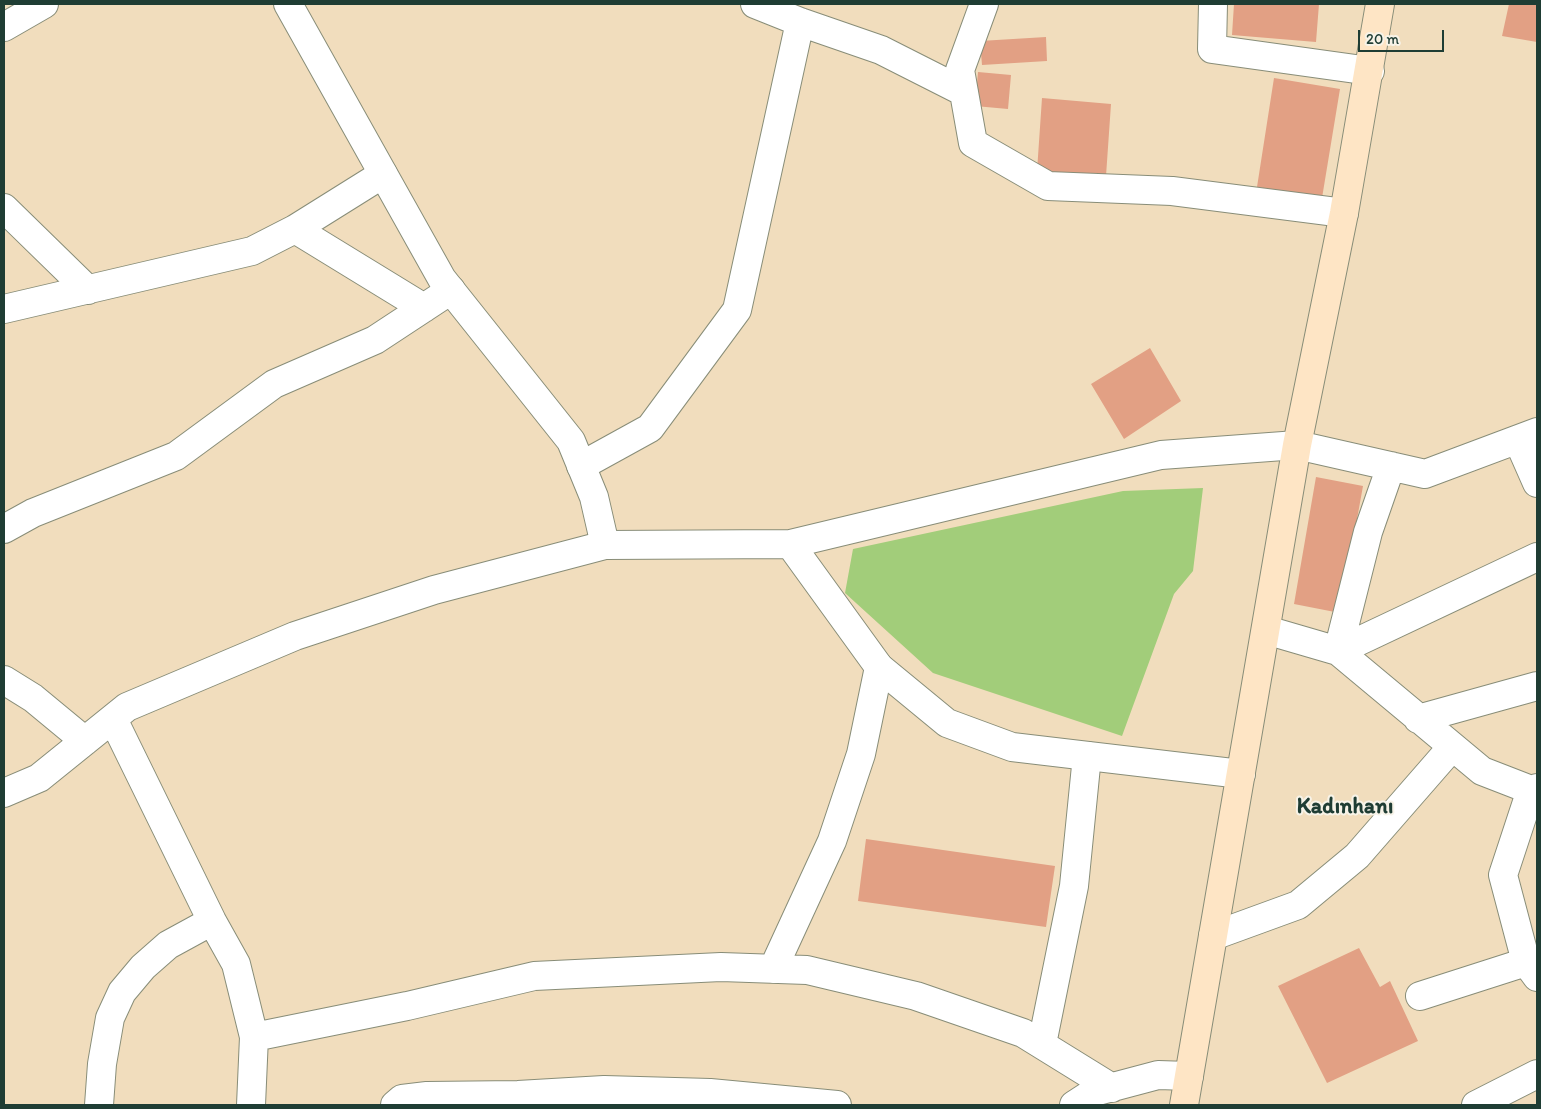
<!DOCTYPE html>
<html>
<head>
<meta charset="utf-8">
<style>
	body { margin:0 }
	#map { position:relative; width:1541px; height:1109px; overflow:hidden; background:#f1ddbd; font-family:Itim,sans-serif }
	canvas { display:block }
	.frame { position:absolute; inset:0; border:5px solid #1f3d34; pointer-events:none }
	.scale { position:absolute; left:1358px; top:30px; width:86px; height:22px; box-sizing:border-box; border:2px solid #1f3d34; border-top:0; padding-left:6px; font-size:15px; line-height:18px; white-space:nowrap; color:#1f3d34; -webkit-text-stroke:4px #f7f3e8; paint-order:stroke }
</style>
</head>
<body>
<div id="map">
<canvas width="1541" height="1109"></canvas>
<div class="frame"></div>
<div class="scale">20 m</div>
</div>
<script>
const ctx = document.querySelector('canvas').getContext('2d');
ctx.lineJoin = 'round';
function fillPath(path, color) { ctx.fillStyle = color; ctx.fill(path, 'evenodd'); }
const poly = rows => new Path2D(rows.map(r => 'M' + r).join(''));
function strokePath(path, color, width, dash) { ctx.strokeStyle = color; ctx.lineWidth = width; ctx.lineCap = dash ? 'butt' : 'round'; ctx.setLineDash(dash || []); ctx.stroke(path); }
function drawText(font, color, halo, rows, align = 'center') {
  ctx.font = font + ' Itim,sans-serif'; ctx.lineWidth = 4; ctx.setLineDash([]); ctx.textBaseline = 'middle'; ctx.strokeStyle = halo; ctx.fillStyle = color; for (const [text, x, y, turn = 0] of rows) {
    ctx.save(); ctx.translate(x, y); ctx.rotate((+turn || 0) * Math.PI / 180); ctx.textAlign = isNaN(turn) ? turn : align; if (halo) ctx.strokeText(text, 0, 0); ctx.fillText(text, 0, 0); ctx.restore();
  }
}
fillPath(poly([
	[1203,488,1193,571,1174,594,1122,736,933,673,845,593,853,549,1123,491]
]), '#a2cd7a');
fillPath(poly([
	[1234,4,1319,4,1316,42,1232,35],
	[1509,4,1537,4,1537,42,1502,36],
	[1046,37,1047,61,982,65,980,41],
	[978,72,1011,75,1008,109,975,106],
	[1274,78,1340,89,1322,198,1257,187],
	[1042,98,1111,104,1106,176,1037,171],
	[1150,348,1181,401,1124,439,1091,384],
	[1316,477,1363,486,1340,613,1294,604],
	[866,839,1055,866,1046,927,858,901],
	[1359,948,1380,987,1390,981,1418,1041,1327,1083,1278,986]
]), '#e2a084');
const minor = poly([
	[755,4,800,22,881,50,964,92],
	[984,4,960,70,973,143,1048,186,1172,191,1344,213],
	[1213,4,1212,49,1370,71],
	[4,27,44,4],
	[4,208,88,290],
	[295,229,424,308],
	[4,309,252,251,295,229,383,174],
	[1518,440,1537,483],
	[1297,445,1425,474,1537,432],
	[581,466,650,428,737,310,800,22],
	[4,529,33,513,176,456,274,384,375,340,451,290],
	[1266,630,1338,651,1482,771,1531,790,1537,788],
	[1338,651,1537,557],
	[1338,651,1368,532,1391,466],
	[4,680,33,698,85,741],
	[113,719,212,921,236,964,254,1037,251,1105],
	[1418,719,1537,686],
	[1531,790,1503,875,1526,962,1537,977],
	[4,793,39,778,127,707,295,636,434,590,605,545],
	[1213,936,1298,905,1357,856,1452,747],
	[773,969,832,841,861,754,879,667],
	[1420,996,1526,962],
	[254,1037,407,1006,534,976,721,967,807,970,916,996,1023,1033,1112,1088],
	[1042,1044,1074,886,1087,756],
	[99,1105,102,1064,110,1018,122,992,143,967,168,945,212,921],
	[395,1105,402,1099,427,1096,518,1095,604,1090,710,1093,837,1105],
	[1074,1105,1094,1092,1158,1075,1189,1076],
	[1476,1105,1537,1074]
]);
const tertiary = poly([
	[288,4,442,279,571,441,594,497,605,545,790,544,1161,455,1297,445],
	[790,544,879,667,947,723,1012,747,1241,774]
]);
const secondary = poly([
	[1184,1105,1297,445,1344,213,1380,4]
]);
strokePath(minor, '#888d78', 30);
strokePath(tertiary, '#888d78', 30);
strokePath(secondary, '#888d78', 30);
strokePath(minor, '#fff', 28);
strokePath(tertiary, '#fff', 28);
strokePath(secondary, '#fee5c5', 28);
drawText('bold 22px', '#1f3d34', '#f7f3e8', [
	["Kadınhanı",1345,807]
]);
</script>
</body>
</html>
